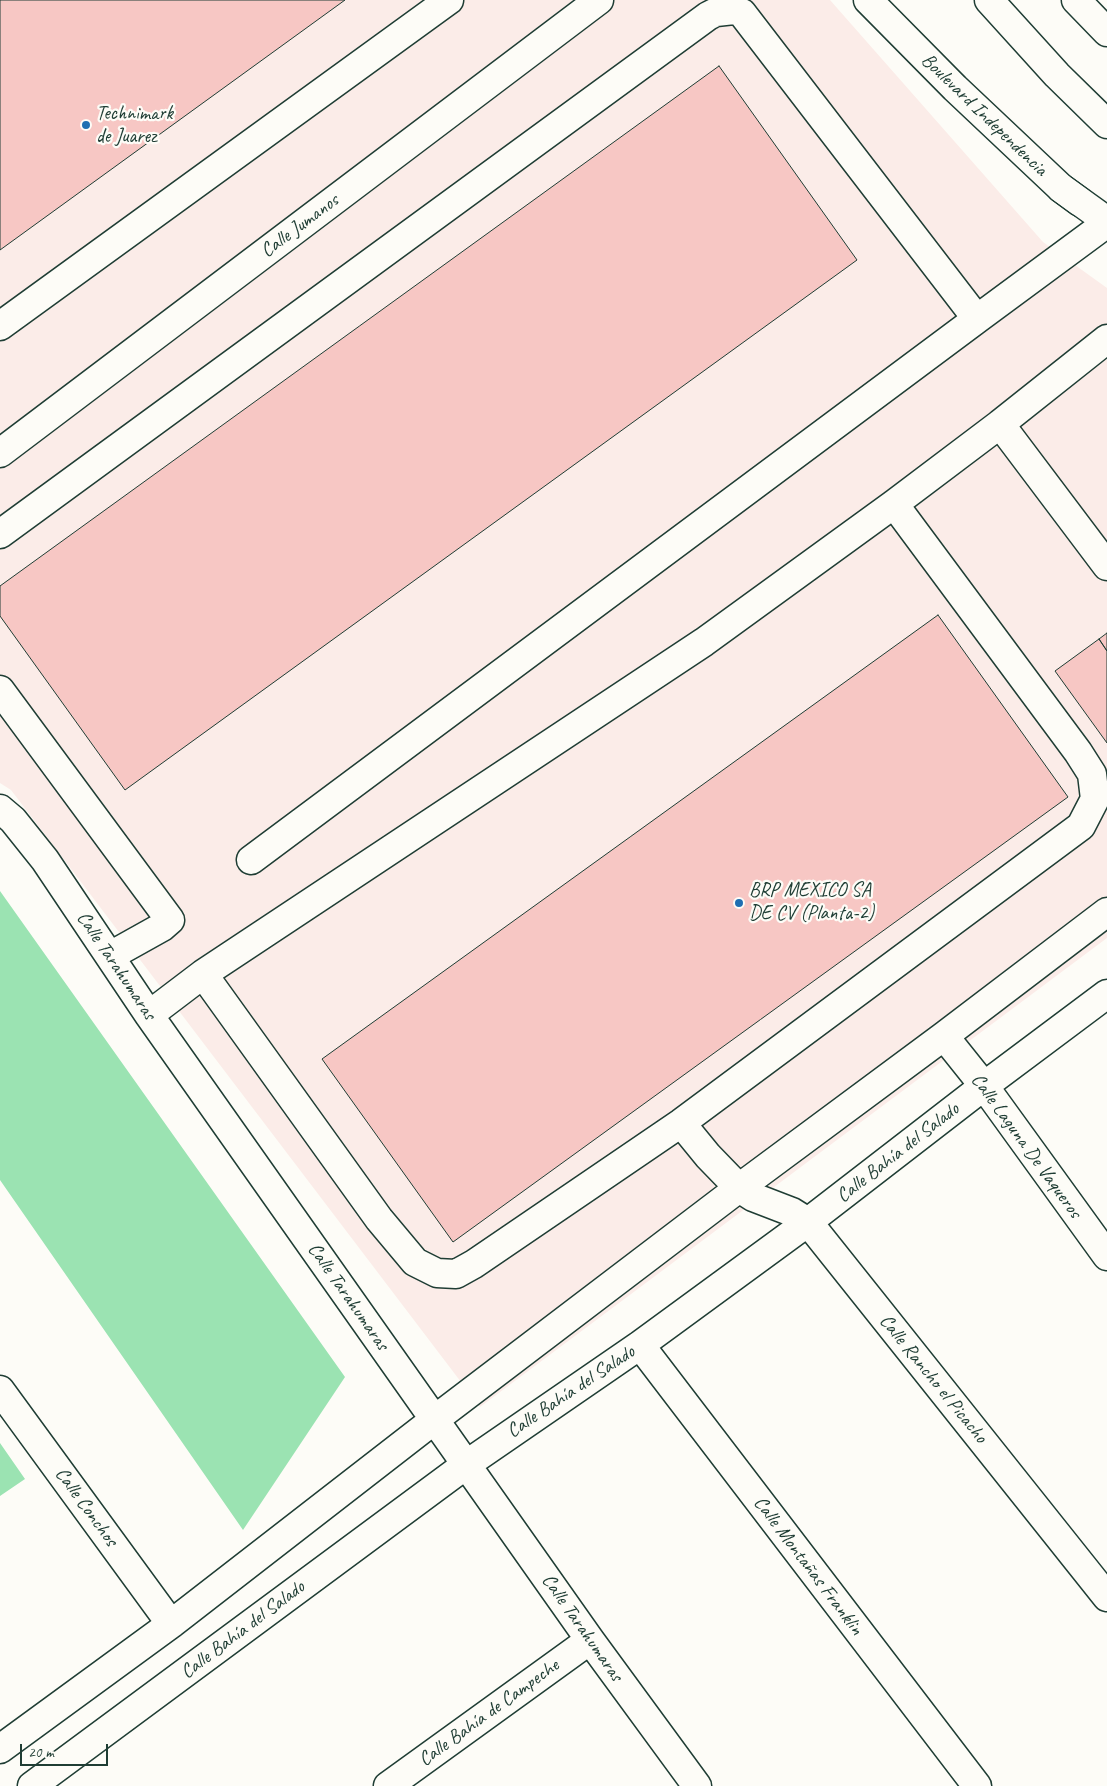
<!DOCTYPE html>
<html>
<head>
<meta charset="utf-8">
<style>
	body { margin:0 }
	#map { position:relative; width:1107px; height:1786px; overflow:hidden; background:#fdfcf7; font-family:Caveat,sans-serif }
	canvas { display:block }
	.scale { position:absolute; left:20px; top:1744px; width:88px; height:22px; box-sizing:border-box; border:2px solid #1f3d34; border-top:0; padding-left:6px; font-size:15px; line-height:18px; white-space:nowrap; color:#1f3d34; -webkit-text-stroke:4px #fdfcf7; paint-order:stroke }
</style>
</head>
<body>
<div id="map">
<canvas width="1107" height="1786"></canvas>
<div class="scale">20 m</div>
</div>
<script>
const ctx = document.querySelector('canvas').getContext('2d');
ctx.lineJoin = 'round';
function fillPath(path, color) { ctx.fillStyle = color; ctx.fill(path, 'evenodd'); }
const poly = rows => new Path2D(rows.map(r => 'M' + r).join(''));
function strokePath(path, color, width, dash) { ctx.strokeStyle = color; ctx.lineWidth = width; ctx.lineCap = dash ? 'butt' : 'round'; ctx.setLineDash(dash || []); ctx.stroke(path); }
function drawText(font, color, halo, rows, align = 'center') {
  ctx.font = font + ' Caveat,sans-serif'; ctx.lineWidth = 4.5; ctx.setLineDash([]); ctx.textBaseline = 'middle'; ctx.strokeStyle = halo; ctx.fillStyle = color; for (const [text, x, y, turn = 0] of rows) {
    ctx.save(); ctx.translate(x, y); ctx.rotate((+turn || 0) * Math.PI / 180); ctx.textAlign = isNaN(turn) ? turn : align; if (halo) ctx.strokeText(text, 0, 0); ctx.fillText(text, 0, 0); ctx.restore();
  }
}
fillPath(poly([
	[0,0,830,0,1043,242,1107,288,1107,938,480,1407,11,790,0,783]
]), '#fbece8');
fillPath(poly([
	[0,891,345,1377,243,1530,0,1180],
	[0,1443,25,1479,0,1496]
]), '#9be3b2');
const building = poly([
	[0,0,345,0,0,250,0,0],
	[719,66,857,260,125,790,0,616,0,586,719,66],
	[938,615,1068,797,453,1242,322,1059,938,615],
	[1107,633,1107,651,1099,639,1107,633],
	[1099,639,1107,651,1107,743,1055,671,1099,639]
]);
fillPath(building, '#f7c7c4');
strokePath(building, '#1f3d34', 1);
const minor = poly([
	[0,326,449,0],
	[1000,424,1107,566],
	[0,453,599,0],
	[0,534,708,16,716,12,734,10,742,13,977,319,1107,223],
	[0,690,170,920,162,927,110,956],
	[0,809,13,820,45,860,149,1015,590,1640,697,1786],
	[251,860,977,319],
	[203,974,379,1219,415,1262,437,1273,456,1274,474,1264,681,1123,1081,826,1095,799,1092,774,1078,752,894,504],
	[149,1015,203,974,704,642,894,504,1000,424,1107,339],
	[944,1036,984,1086,1107,1256],
	[681,1123,708,1156,739,1188,753,1197,792,1212,808,1222,1107,1597],
	[640,1345,977,1786],
	[0,1390,171,1624],
	[0,1749,171,1624,434,1420,739,1188,944,1036,1107,912],
	[32,1786,467,1464,640,1345,808,1222,984,1086,1107,994],
	[388,1786,590,1640]
]);
const major = poly([
	[868,0,955,88,1061,188,1080,202]
]);
const highway = poly([
	[989,0,1057,75,1107,124],
	[1076,0,1107,32],
	[1061,188,1107,221]
]);
strokePath(minor, '#1f3d34', 31);
strokePath(major, '#1f3d34', 31);
strokePath(highway, '#1f3d34', 31);
strokePath(minor, '#fdfcf7', 28);
strokePath(major, '#fdfcf7', 28);
strokePath(highway, '#fdfcf7', 28);
for (const [x, y, r, color] of [
	[86,125,5,"#1f6fb2"],
	[739,903,5,"#1f6fb2"]
]) { const dot = new Path2D(); dot.arc(x, y, r, 0, 2 * Math.PI); ctx.fillStyle = color; ctx.fill(dot); strokePath(dot, '#fdfcf7', 2); }
drawText('20px', '#1f3d34', '#fdfcf7', [
	["Technimark",96,114],
	["de Juarez",96,137],
	["BRP MEXICO SA",749,891],
	["DE CV (Planta-2)",749,914]
], 'left');
drawText('20px', '#1f3d34', '#fdfcf7', [
	["Boulevard Independencia",984,115,44],
	["Calle Jumanos",300,226,-37],
	["Calle Tarahumaras",116,966,56],
	["Calle Laguna De Vaqueros",1026,1146,54],
	["Calle Bahía del Salado",898,1153,-38],
	["Calle Tarahumaras",348,1297,55],
	["Calle Rancho el Picacho",933,1379,51],
	["Calle Bahía del Salado",571,1392,-34],
	["Calle Conchos",86,1507,54],
	["Calle Montañas Franklin",808,1566,53],
	["Calle Tarahumaras",582,1628,55],
	["Calle Bahía del Salado",243,1630,-37],
	["Calle Bahía de Campeche",489,1713,-36]
]);
</script>
</body>
</html>
